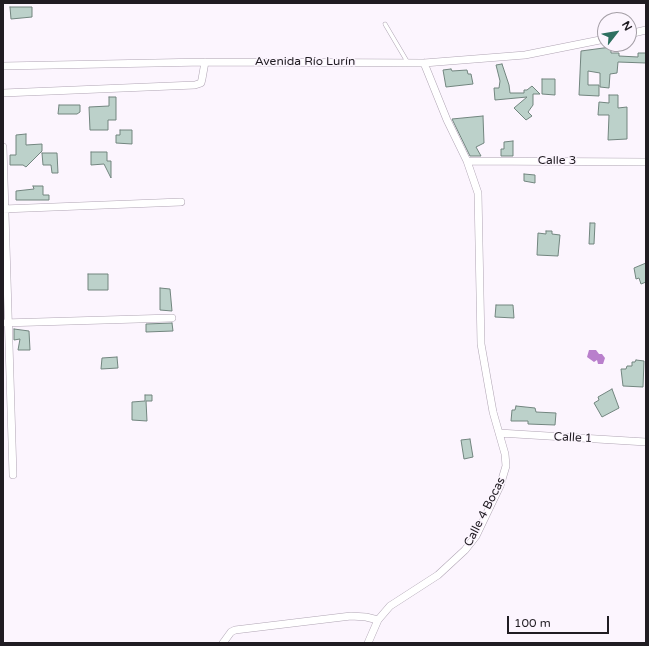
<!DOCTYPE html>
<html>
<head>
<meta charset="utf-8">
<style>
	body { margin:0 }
	#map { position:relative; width:649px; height:646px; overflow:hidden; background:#fcf5fe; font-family:"Varela Round",sans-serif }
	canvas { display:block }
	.frame { position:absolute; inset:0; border:4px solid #201c22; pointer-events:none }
	.north { position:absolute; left:597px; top:12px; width:40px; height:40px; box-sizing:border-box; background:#fcf5fe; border:1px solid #a49ea6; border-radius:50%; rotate:59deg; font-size:11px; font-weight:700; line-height:16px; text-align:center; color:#201c22 }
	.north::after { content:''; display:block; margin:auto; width:14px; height:18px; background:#2e7060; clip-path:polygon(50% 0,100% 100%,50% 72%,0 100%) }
	.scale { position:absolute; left:507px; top:616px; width:102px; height:18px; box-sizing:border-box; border:2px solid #201c22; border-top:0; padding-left:5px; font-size:12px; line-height:14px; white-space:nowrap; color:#201c22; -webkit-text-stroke:3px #fcf5fe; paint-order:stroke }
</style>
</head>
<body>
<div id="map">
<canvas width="649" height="646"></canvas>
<div class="frame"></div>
<div class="north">N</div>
<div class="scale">100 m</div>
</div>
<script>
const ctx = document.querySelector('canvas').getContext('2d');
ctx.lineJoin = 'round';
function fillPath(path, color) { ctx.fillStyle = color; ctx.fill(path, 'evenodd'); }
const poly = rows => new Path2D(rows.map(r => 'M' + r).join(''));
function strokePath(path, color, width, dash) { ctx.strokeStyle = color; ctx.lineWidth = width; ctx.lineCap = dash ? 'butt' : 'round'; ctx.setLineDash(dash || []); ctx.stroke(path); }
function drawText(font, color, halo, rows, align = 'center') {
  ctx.font = font + ' "Varela Round",sans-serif'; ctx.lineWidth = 3; ctx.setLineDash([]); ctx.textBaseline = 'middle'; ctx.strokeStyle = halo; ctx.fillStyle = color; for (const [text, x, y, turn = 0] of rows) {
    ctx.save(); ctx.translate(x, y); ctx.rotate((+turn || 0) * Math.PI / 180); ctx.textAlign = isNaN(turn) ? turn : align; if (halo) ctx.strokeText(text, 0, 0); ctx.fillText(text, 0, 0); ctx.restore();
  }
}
fillPath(poly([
	[589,350,596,350,599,354,602,354,605,358,603,364,598,364,597,360,594,362,587,357]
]), '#b97fcc');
const building = poly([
	[10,7,32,7,32,17,11,19,10,7],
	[611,47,611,53,619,53,619,56,638,57,638,53,646,53,646,63,618,62,617,73,610,74,609,88,600,87,600,73,588,71,588,85,599,85,599,96,579,95,581,51,611,47],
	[502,64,509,85,510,93,524,93,524,90,527,90,532,86,540,94,533,94,533,105,528,112,532,116,526,120,514,108,527,97,495,100,494,88,499,88,500,81,496,65,502,64],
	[451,69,452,71,467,70,468,74,471,74,473,84,446,87,443,70,451,69],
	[542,79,555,79,555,95,542,94,542,79],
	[609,95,618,95,618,108,627,107,627,139,608,140,609,115,598,115,599,102,609,103,609,95],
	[109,97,116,97,116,120,108,120,108,130,90,130,89,107,109,106,109,97],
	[59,105,80,105,80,112,77,114,58,114,59,105],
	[483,116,484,143,476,147,481,156,470,156,452,119,483,116],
	[120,130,132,130,132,144,116,143,116,135,120,135,120,130],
	[26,134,26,145,42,144,42,151,26,167,23,165,10,165,10,155,16,155,16,135,26,134],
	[513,141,513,156,501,156,501,149,504,149,504,142,513,141],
	[91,152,107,152,107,161,111,161,111,178,104,164,91,165,91,152],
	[42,153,57,153,58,173,52,173,51,165,43,165,42,153],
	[524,174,535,175,535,183,524,181,524,174],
	[33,186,43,186,43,195,49,195,49,200,16,200,16,191,34,189,33,186],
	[590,223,595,223,594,244,589,244,590,223],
	[546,231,552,231,552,234,560,235,558,256,537,255,538,233,546,234,546,231],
	[646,263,646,282,641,284,639,278,636,279,634,268,646,263],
	[88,274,108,274,108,290,88,290,88,274],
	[160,288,170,289,172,311,160,310,160,288],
	[496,305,513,305,514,318,495,317,496,305],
	[172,323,173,331,146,332,146,324,172,323],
	[14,329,29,331,30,350,18,350,20,339,14,340,14,329],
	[117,357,118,368,101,369,102,358,117,357],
	[636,360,644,361,643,387,623,386,621,369,626,369,627,366,632,366,632,362,635,362,636,360],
	[612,389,619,408,602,417,594,403,599,400,598,397,612,389],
	[145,395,152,395,152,401,146,401,147,421,132,420,132,402,145,401,145,395],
	[516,406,535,408,536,412,556,413,555,425,528,424,528,421,511,421,512,410,515,410,516,406],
	[470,439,473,457,464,459,461,440,470,439]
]);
fillPath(building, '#bcd1ca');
strokePath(building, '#72857f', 1);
const service = poly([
	[385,24,408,63]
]);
const minor = poly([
	[629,34,646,30],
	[3,66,205,62,424,63,525,55,605,39],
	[3,93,195,85,201,83,202,79,205,62],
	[3,147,13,475],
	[467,161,646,162],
	[3,209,181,202],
	[3,323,172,318],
	[499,433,646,442],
	[223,643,231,632,235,630,351,616,366,617,378,620],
	[368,643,378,620,390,606,438,575,465,550,476,536,500,486,506,466,505,454,493,412,481,344,478,193,467,161,447,120,424,63]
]);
strokePath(service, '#b0a5b4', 4.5);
strokePath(minor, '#b0a5b4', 8);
strokePath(service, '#fff', 3.5);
strokePath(minor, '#fff', 7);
drawText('12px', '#201c22', '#fcf5fe', [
	["Avenida Río Lurín",305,62],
	["Calle 3",557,161],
	["Calle 1",573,438,3],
	["Calle 4 Bocas",485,512,-63]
]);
</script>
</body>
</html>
